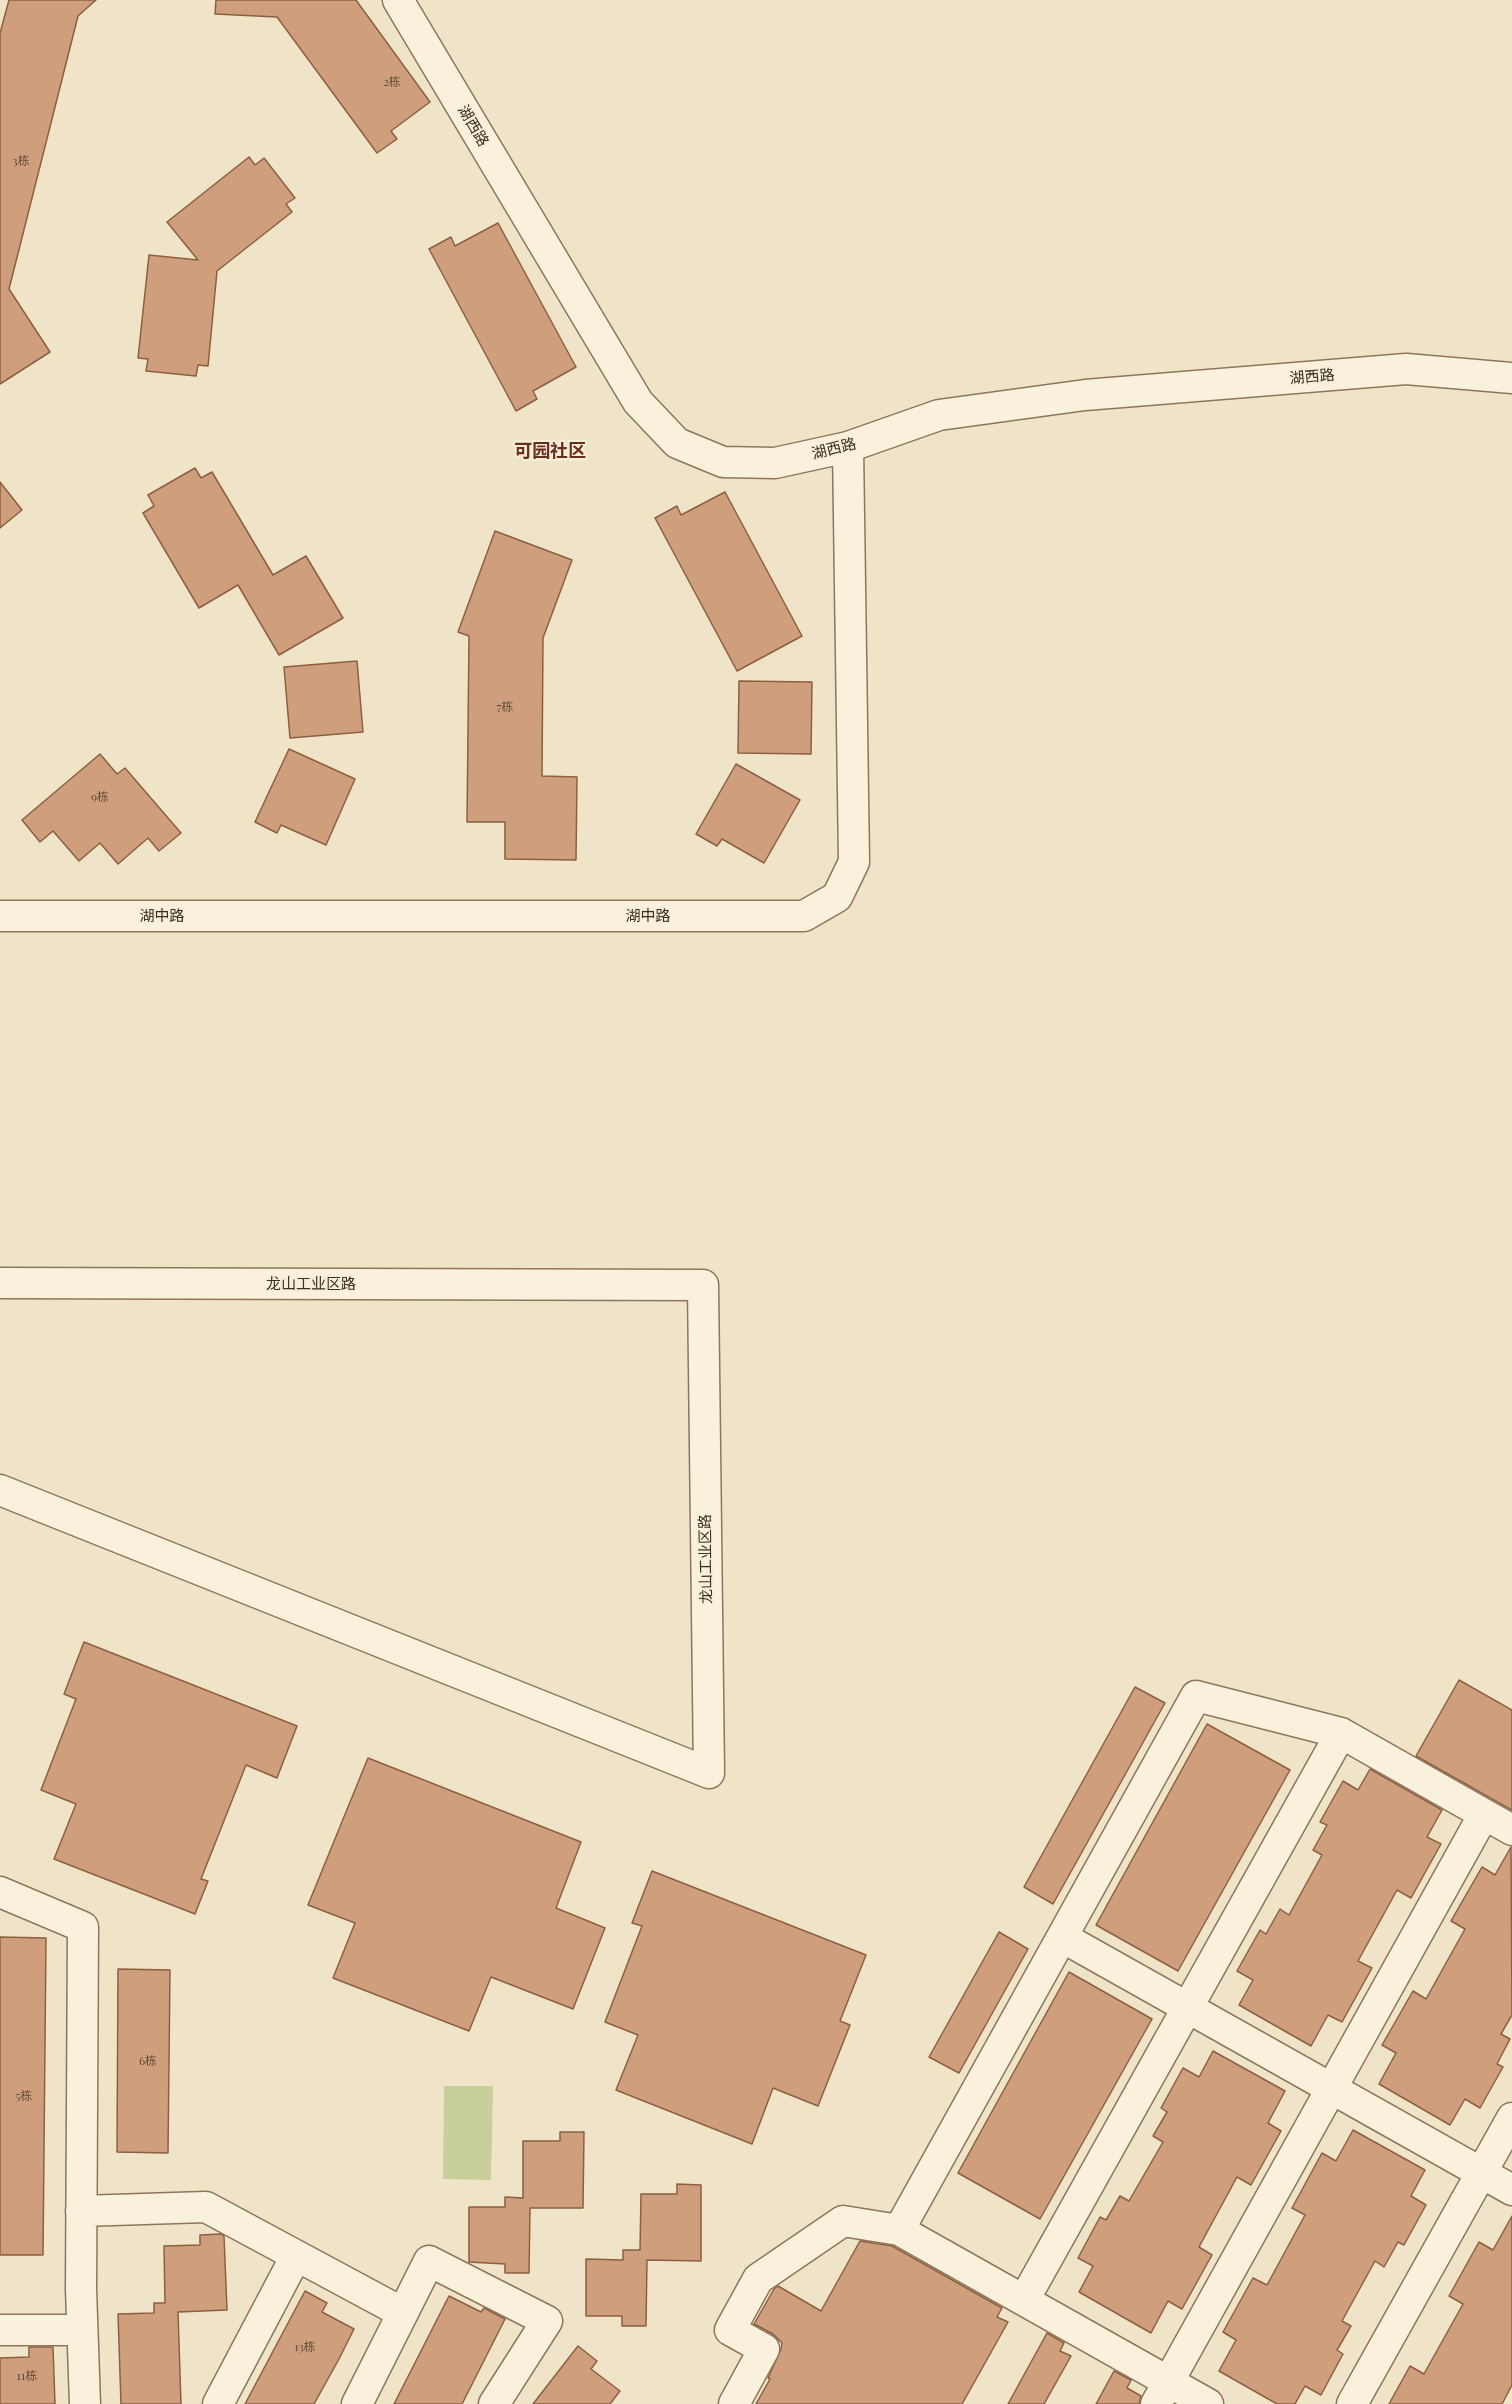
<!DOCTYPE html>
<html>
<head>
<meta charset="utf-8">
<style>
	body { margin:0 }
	canvas { display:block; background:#f0e4c8 }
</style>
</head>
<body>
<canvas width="1512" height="2404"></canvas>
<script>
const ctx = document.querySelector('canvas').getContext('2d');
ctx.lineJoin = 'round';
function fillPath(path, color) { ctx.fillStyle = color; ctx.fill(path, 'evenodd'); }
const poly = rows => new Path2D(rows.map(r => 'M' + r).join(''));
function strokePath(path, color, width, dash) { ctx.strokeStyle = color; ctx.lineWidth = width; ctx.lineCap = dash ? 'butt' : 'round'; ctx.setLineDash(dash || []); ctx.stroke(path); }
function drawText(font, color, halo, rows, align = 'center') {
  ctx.font = font + ' "Playfair Display","Noto Sans SC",serif'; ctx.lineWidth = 4.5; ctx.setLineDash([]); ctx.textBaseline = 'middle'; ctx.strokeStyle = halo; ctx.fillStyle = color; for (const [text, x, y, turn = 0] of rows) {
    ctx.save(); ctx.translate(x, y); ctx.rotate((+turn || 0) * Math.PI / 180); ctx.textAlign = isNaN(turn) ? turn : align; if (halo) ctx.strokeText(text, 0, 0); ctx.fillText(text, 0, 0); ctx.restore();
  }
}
fillPath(poly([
	[444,2086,493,2086,491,2180,443,2179]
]), '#c9cf9b');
const building = poly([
	[9,0,96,0,78,16,9,289,50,352,0,384,0,33,9,0],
	[216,0,356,0,430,102,391,131,397,139,377,153,277,17,215,14,216,0],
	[249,157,255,165,264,158,295,198,286,204,292,212,217,271,208,366,198,365,196,376,146,371,148,359,138,358,149,255,198,260,167,222,249,157],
	[498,223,576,367,533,391,537,399,516,411,429,249,451,237,455,246,498,223],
	[195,468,201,478,212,472,273,575,306,556,343,618,279,655,238,585,199,608,143,513,154,506,148,495,195,468],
	[0,482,22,510,0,528,0,482],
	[725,492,802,636,737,671,655,518,677,506,681,515,725,492],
	[495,531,572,560,543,638,542,776,577,777,576,860,505,859,505,822,467,822,469,636,458,632,495,531],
	[357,661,363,732,290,738,284,667,357,661],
	[739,681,812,682,811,754,738,753,739,681],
	[289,749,355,779,326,845,281,825,277,833,255,822,289,749],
	[100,754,117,774,125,768,181,833,159,851,148,838,118,864,100,843,79,861,53,831,40,842,22,820,100,754],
	[736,764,800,800,764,863,722,839,717,846,696,834,736,764],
	[84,1642,297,1726,277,1778,246,1765,201,1879,208,1881,195,1914,54,1859,76,1804,41,1790,76,1699,64,1694,84,1642],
	[1459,1680,1512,1710,1512,1810,1416,1756,1459,1680],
	[1135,1687,1165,1703,1053,1904,1024,1887,1135,1687],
	[1207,1724,1290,1770,1178,1971,1096,1925,1207,1724],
	[368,1758,581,1842,556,1908,605,1928,573,2009,491,1977,469,2031,333,1978,355,1923,308,1905,368,1758],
	[1370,1769,1442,1810,1427,1837,1441,1844,1411,1898,1397,1890,1358,1961,1372,1968,1342,2022,1328,2015,1311,2046,1239,2005,1253,1980,1237,1971,1260,1930,1266,1934,1280,1909,1289,1915,1322,1855,1313,1850,1327,1825,1320,1822,1343,1781,1358,1790,1370,1769],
	[1511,1847,1512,2015,1501,2034,1510,2039,1497,2064,1503,2067,1480,2108,1465,2099,1450,2125,1379,2084,1396,2053,1382,2045,1413,1991,1426,1999,1465,1929,1451,1921,1482,1867,1495,1875,1511,1847],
	[652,1871,866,1955,840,2021,850,2025,818,2106,773,2088,752,2144,616,2090,638,2035,605,2022,642,1926,632,1923,652,1871],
	[999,1932,1028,1949,959,2073,929,2057,999,1932],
	[0,1937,46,1938,43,2255,0,2255,0,1937],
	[118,1969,170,1970,168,2153,117,2152,118,1969],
	[1069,1972,1152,2019,1040,2219,958,2173,1069,1972],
	[1213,2051,1285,2091,1268,2123,1281,2131,1251,2185,1237,2177,1199,2247,1212,2255,1182,2309,1168,2301,1151,2333,1079,2292,1093,2266,1078,2258,1100,2217,1106,2220,1120,2196,1129,2201,1163,2142,1153,2136,1167,2112,1161,2108,1183,2068,1199,2077,1213,2051],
	[1353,2130,1425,2170,1411,2196,1426,2205,1404,2245,1398,2242,1384,2267,1375,2261,1342,2321,1351,2326,1337,2350,1343,2354,1321,2395,1305,2386,1295,2404,1277,2404,1219,2371,1236,2340,1223,2332,1253,2278,1267,2285,1305,2215,1292,2208,1322,2153,1336,2161,1353,2130],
	[560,2132,584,2132,583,2208,530,2208,529,2273,505,2273,505,2264,469,2262,469,2207,505,2207,505,2197,523,2198,523,2141,560,2141,560,2132],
	[677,2184,701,2185,701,2261,647,2260,646,2326,622,2326,622,2316,586,2316,586,2259,623,2260,623,2250,640,2250,641,2194,677,2194,677,2184],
	[1512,2216,1512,2385,1502,2404,1389,2404,1410,2366,1424,2374,1463,2304,1449,2296,1479,2242,1493,2250,1512,2216],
	[221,2234,224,2236,227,2310,178,2312,181,2404,121,2404,118,2314,154,2313,154,2303,165,2303,164,2246,200,2245,200,2235,221,2234],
	[860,2241,892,2246,1002,2308,997,2317,1008,2322,962,2404,756,2404,770,2379,768,2378,781,2349,782,2343,773,2334,754,2324,774,2289,778,2286,821,2311,860,2241],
	[305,2291,327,2303,322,2312,354,2329,339,2359,314,2404,245,2404,305,2291],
	[449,2296,481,2312,484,2308,505,2319,462,2404,394,2404,449,2296],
	[1047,2333,1064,2343,1060,2351,1071,2356,1044,2404,1008,2404,1047,2333],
	[578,2346,597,2361,591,2369,620,2391,610,2404,533,2404,578,2346],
	[29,2347,53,2347,55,2404,0,2404,0,2358,29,2357,29,2347],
	[1114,2371,1131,2380,1127,2388,1141,2396,1139,2404,1096,2404,1114,2371]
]);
fillPath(building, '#cf9f7d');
strokePath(building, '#8d5f41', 1.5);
const minor = poly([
	[398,0,638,402,677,443,723,462,775,463,848,447,939,415,1085,395,1406,369,1512,378],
	[0,916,804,916,837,897,854,862,848,447],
	[0,1283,703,1285,709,1773,0,1490],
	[0,1892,83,1927,81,2289,85,2404],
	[1062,1937,1512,2190],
	[81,2211,206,2207,403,2313],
	[899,2230,1196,1696,1341,1733,1512,1830],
	[1024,2300,1341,1733],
	[0,2330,82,2330],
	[218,2404,296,2256],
	[357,2404,429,2261,547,2321,494,2404],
	[734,2404,764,2349,730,2330,758,2279,843,2221,899,2230,1208,2404],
	[1156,2404,1484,1814],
	[1352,2404,1512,2118]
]);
strokePath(minor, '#8d765c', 33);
strokePath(minor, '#faf1dc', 30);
drawText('12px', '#624a37', null, [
	["2栋",392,82],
	["3栋",21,161],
	["7栋",505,707],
	["9栋",100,797],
	["6栋",148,2061],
	["5栋",24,2096],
	["13栋",305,2347],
	["11栋",27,2376]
]);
drawText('15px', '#3d2e20', '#f7eed8', [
	["湖西路",473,126,59],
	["湖西路",1312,377,-5],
	["湖西路",834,449,-14],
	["湖中路",162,916],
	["湖中路",648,916],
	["龙山工业区路",311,1284],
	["龙山工业区路",706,1559,-91]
]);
drawText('bold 18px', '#6b2e1e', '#f7eed8', [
	["可园社区",550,451]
]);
</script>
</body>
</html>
